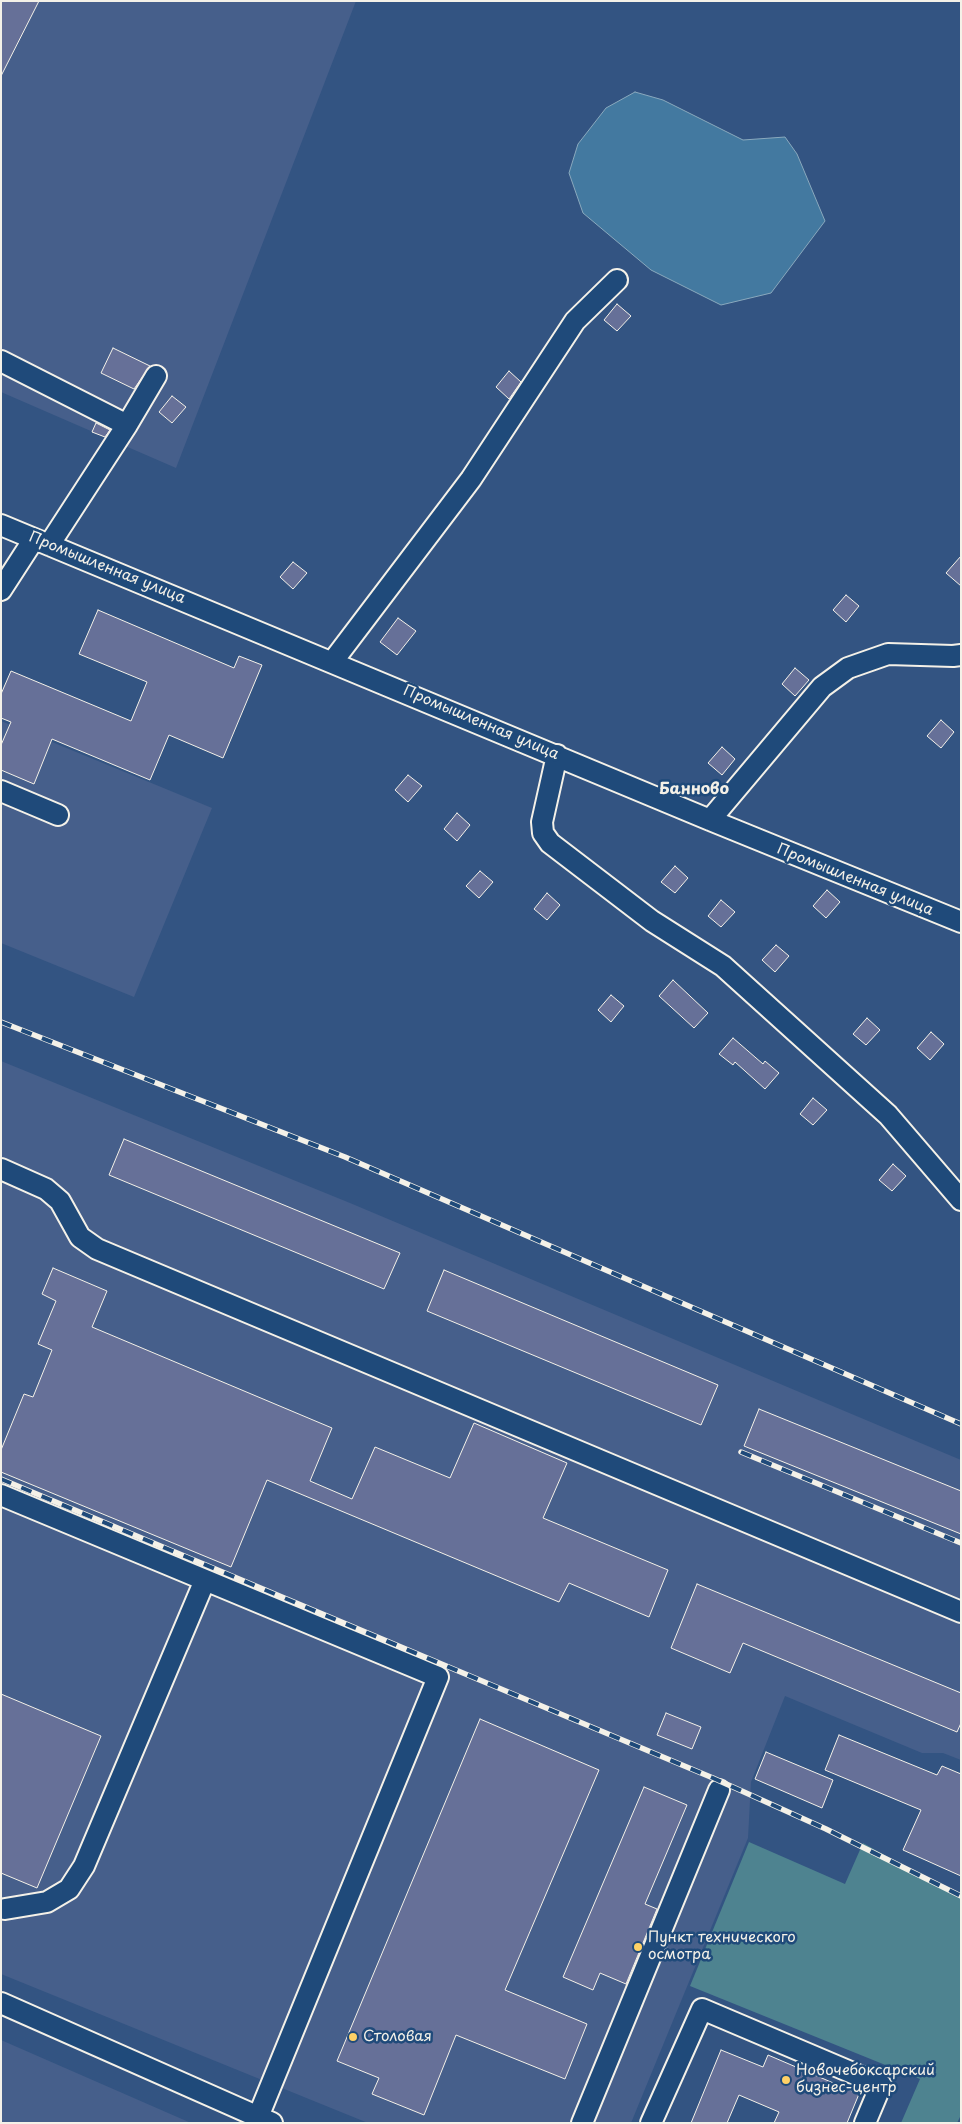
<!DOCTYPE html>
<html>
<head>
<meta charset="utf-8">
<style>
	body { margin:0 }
	#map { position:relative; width:962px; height:2124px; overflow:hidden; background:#335482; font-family:"Playpen Sans",sans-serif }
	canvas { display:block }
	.frame { position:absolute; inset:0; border:2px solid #f4f1e8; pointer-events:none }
</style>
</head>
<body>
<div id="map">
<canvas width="962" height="2124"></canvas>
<div class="frame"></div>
</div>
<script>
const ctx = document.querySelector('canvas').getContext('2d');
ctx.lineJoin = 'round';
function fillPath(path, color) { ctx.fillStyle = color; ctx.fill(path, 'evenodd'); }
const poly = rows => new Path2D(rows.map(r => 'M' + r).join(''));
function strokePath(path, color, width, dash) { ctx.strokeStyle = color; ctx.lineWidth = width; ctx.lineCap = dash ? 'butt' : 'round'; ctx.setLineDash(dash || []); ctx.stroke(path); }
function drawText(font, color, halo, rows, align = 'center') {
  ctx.font = font + ' "Playpen Sans",sans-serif'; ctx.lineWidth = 5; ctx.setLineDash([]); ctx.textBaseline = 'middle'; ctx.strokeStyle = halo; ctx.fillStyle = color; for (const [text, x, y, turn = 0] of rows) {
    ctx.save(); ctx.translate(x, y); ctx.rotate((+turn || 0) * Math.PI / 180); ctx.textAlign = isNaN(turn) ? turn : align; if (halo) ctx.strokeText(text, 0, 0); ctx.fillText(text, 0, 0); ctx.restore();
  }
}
fillPath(poly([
	[1,1,356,1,176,468,1,392],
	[1,721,212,808,134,997,1,943],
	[1,1061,350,1203,961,1460,961,1760,943,1753,922,1753,785,1696,751,1782,748,1838,631,2123,368,2123,1,1974],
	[1,2040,191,2123,1,2123]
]), '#465f8b');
fillPath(poly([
	[749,1842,845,1884,863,1843,961,1898,961,2115,957,2123,901,2123,920,2079,690,1986]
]), '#4e8390');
const water = poly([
	[635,92,663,100,743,140,785,137,797,154,825,221,771,293,721,305,651,270,583,213,569,173,578,144,606,108,635,92]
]);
fillPath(water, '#4379a0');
strokePath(water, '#8aa9bd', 1);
const building = poly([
	[1,1,39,1,1,76,1,1],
	[617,304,631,316,617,331,604,320,617,304],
	[113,348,150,366,134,389,101,373,113,348],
	[509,371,521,382,509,399,496,387,509,371],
	[172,396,186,407,172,423,159,412,172,396],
	[96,423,110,430,105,437,92,432,96,423],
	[961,556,961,586,946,573,961,556],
	[293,562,307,573,293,589,280,577,293,562],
	[846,595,859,606,846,622,833,610,846,595],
	[98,610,234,668,239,656,262,665,223,758,169,735,150,780,52,739,34,784,1,770,1,745,11,722,1,718,1,694,11,671,131,721,147,682,79,654,98,610],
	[398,618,416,631,397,655,380,642,398,618],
	[795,668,809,680,795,696,782,684,795,668],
	[941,720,954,732,941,748,927,736,941,720],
	[722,747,735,759,722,775,708,763,722,747],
	[408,775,422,786,408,802,395,790,408,775],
	[457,813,470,825,457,841,444,829,457,813],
	[675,866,688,878,675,893,661,882,675,866],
	[480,871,493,882,479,898,466,886,480,871],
	[827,890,840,902,826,918,813,906,827,890],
	[547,893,560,905,547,920,534,909,547,893],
	[721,900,735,912,721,927,708,916,721,900],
	[776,945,789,956,775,972,762,960,776,945],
	[673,980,708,1013,694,1028,659,996,673,980],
	[611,995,624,1006,611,1022,598,1010,611,995],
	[867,1018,880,1030,866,1045,853,1034,867,1018],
	[931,1032,944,1044,930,1060,917,1048,931,1032],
	[733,1038,763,1064,765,1061,779,1073,765,1089,735,1062,733,1065,719,1054,733,1038],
	[813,1098,827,1110,813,1125,800,1114,813,1098],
	[124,1139,400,1253,384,1289,109,1175,124,1139],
	[893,1164,906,1176,892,1191,879,1180,893,1164],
	[53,1268,107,1291,92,1327,332,1428,310,1481,352,1499,375,1447,450,1478,474,1423,567,1463,543,1518,668,1570,649,1617,569,1583,559,1602,267,1480,231,1567,1,1472,1,1450,24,1394,33,1397,52,1350,38,1344,56,1301,42,1294,53,1268],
	[444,1270,718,1385,701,1425,427,1311,444,1270],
	[759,1409,961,1491,961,1534,744,1446,759,1409],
	[697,1584,961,1693,961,1723,957,1732,743,1643,730,1673,671,1648,697,1584],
	[1,1694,101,1736,37,1888,1,1873,1,1694],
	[666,1713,701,1727,692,1749,657,1735,666,1713],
	[480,1719,599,1770,505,1990,587,2024,565,2079,456,2035,424,2115,372,2094,379,2078,337,2061,480,1719],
	[839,1735,937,1775,942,1766,961,1774,961,1876,903,1850,921,1810,825,1770,839,1735],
	[766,1752,833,1780,822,1808,755,1779,766,1752],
	[644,1787,687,1805,645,1904,657,1909,626,1984,600,1973,593,1990,563,1977,644,1787],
	[721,2050,763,2067,768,2055,859,2094,847,2123,774,2123,779,2112,739,2095,727,2123,691,2123,721,2050]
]);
fillPath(building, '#667098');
strokePath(building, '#f4f1e8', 1);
const minor = poly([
	[1,361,127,425,49,545],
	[127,425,156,376],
	[1,525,710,820,961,922],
	[1,590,34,539],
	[333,661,471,479,575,321,617,280],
	[557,755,542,822,543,833,550,843,652,921,723,966,888,1115,961,1200],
	[1,791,58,815],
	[710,820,822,687,848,668,888,654,953,656,961,655],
	[1,1169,46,1189,60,1201,80,1237,97,1249,961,1612],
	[1,1495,438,1677,258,2117],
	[5,1909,47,1902,69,1889,84,1866,205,1580],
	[1,2003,272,2123],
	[582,2123,719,1790],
	[651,2123,702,2009,881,2085,865,2123]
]);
strokePath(minor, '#f4f1e8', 24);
strokePath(minor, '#1f4a7a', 20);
const rail = poly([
	[1,1022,345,1157,961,1424],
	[741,1452,961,1543],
	[1,1479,713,1778,826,1829,961,1896]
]);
strokePath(rail, '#f4f1e8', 5.5);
strokePath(rail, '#1f4a7a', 4, [11]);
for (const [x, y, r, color] of [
	[638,1947,5,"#ffd166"],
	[353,2037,5,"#ffd166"],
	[786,2080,5,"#ffd166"]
]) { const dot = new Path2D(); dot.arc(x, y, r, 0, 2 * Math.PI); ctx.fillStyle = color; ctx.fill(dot); strokePath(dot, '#1f4a7a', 2); }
drawText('15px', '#f4f1e8', '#1f4a7a', [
	["Промышленная улица",107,568,22],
	["Промышленная улица",481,723,23],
	["Промышленная улица",855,880,22]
]);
drawText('15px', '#f4f1e8', '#1f4a7a', [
	["Пункт технического",648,1938],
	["осмотра",648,1955],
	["Столовая",363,2037],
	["Новочебоксарский",796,2071],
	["бизнес-центр",796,2088]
], 'left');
drawText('bold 16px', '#f4f1e8', '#1f4a7a', [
	["Банново",694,790]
]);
</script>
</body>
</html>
